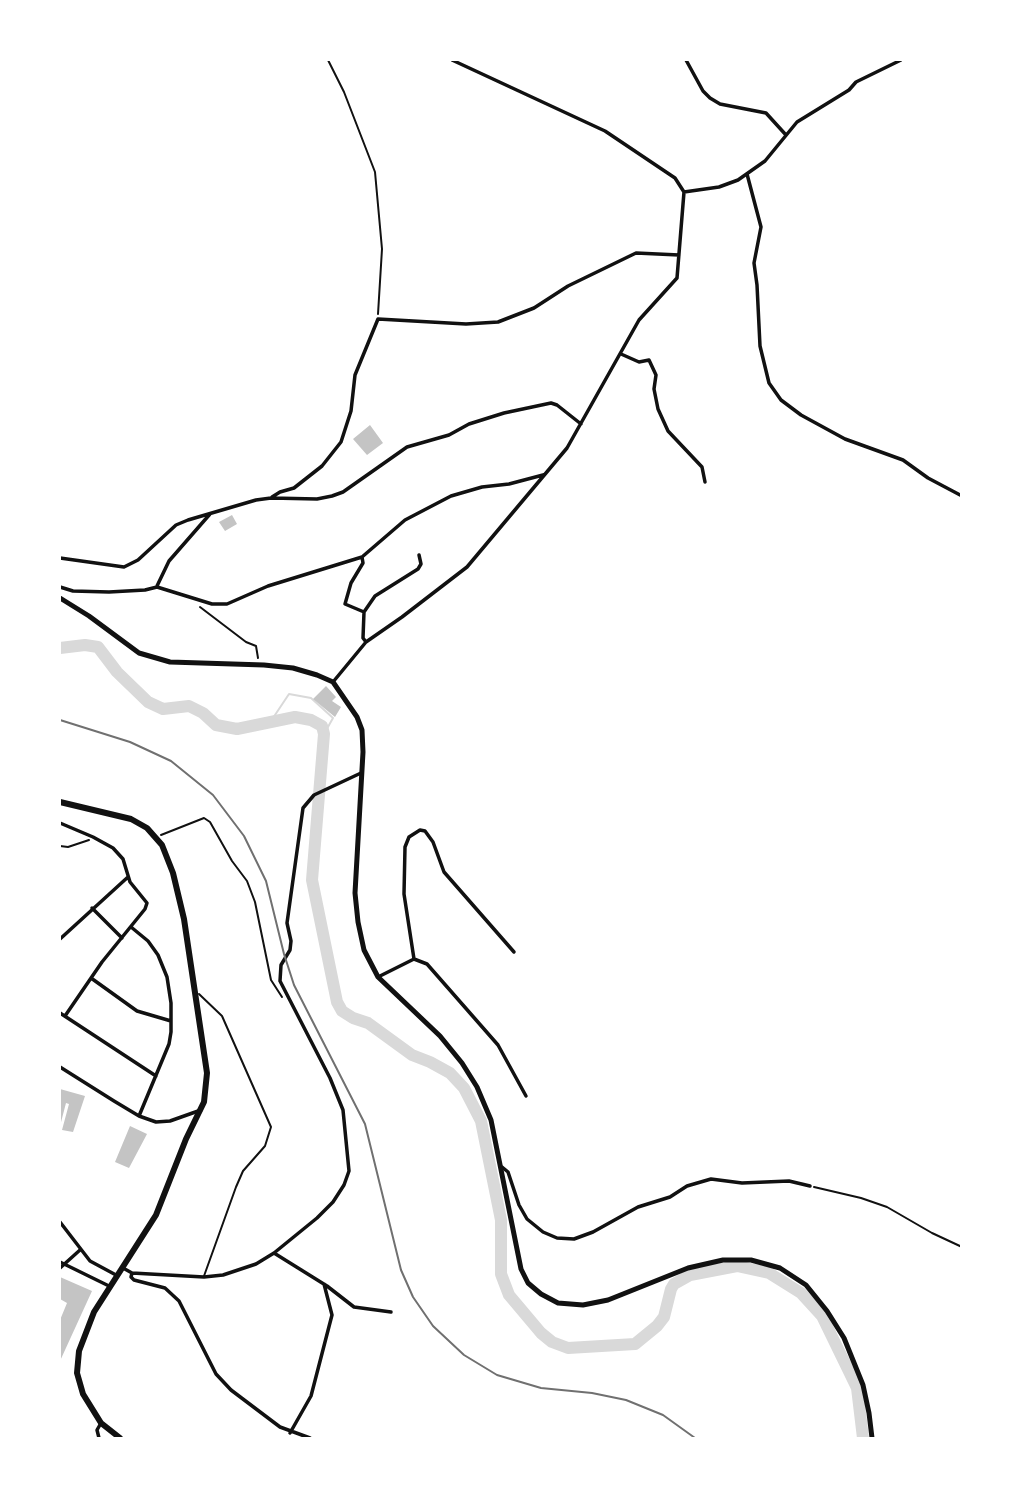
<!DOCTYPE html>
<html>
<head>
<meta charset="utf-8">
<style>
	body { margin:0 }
	#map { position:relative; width:1021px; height:1498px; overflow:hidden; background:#fff; font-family:Overpass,sans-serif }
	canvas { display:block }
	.frame { position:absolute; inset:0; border:61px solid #fff; pointer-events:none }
</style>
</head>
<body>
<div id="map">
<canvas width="1021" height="1498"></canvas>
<div class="frame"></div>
</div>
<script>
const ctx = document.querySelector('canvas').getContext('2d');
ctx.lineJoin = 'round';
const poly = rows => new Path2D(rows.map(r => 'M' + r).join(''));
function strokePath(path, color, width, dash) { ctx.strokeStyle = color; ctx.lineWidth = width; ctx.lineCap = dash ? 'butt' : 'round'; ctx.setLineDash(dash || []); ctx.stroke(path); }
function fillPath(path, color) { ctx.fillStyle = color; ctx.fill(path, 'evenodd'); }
strokePath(poly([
	[271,721,289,694,311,698,333,718,324,734]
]), '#d9d9d9', 2);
strokePath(poly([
	[60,648,85,645,98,647,117,672,148,702,163,709,189,706,203,713,216,725,237,729,295,717,311,720,322,726,324,734,312,880,337,1002,342,1011,353,1018,368,1023,412,1055,430,1062,450,1073,464,1088,481,1121,501,1220,501,1274,509,1295,541,1333,552,1342,568,1348,635,1344,657,1326,664,1317,671,1289,674,1284,690,1275,737,1266,769,1273,801,1293,822,1316,857,1388,863,1438]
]), '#d9d9d9', 12);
fillPath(poly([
	[370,425,383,443,367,455,353,439],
	[232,515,237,524,225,531,219,522],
	[326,686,336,697,332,701,341,707,335,717,313,699],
	[60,1089,85,1096,73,1132,62,1130,69,1104,66,1103,60,1126],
	[130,1126,147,1134,129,1168,115,1162],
	[60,1277,92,1291,60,1361,60,1320,67,1303,60,1299]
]), '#c4c4c4');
strokePath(poly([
	[328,60,344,92,375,172,382,249,378,314],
	[200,607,246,642,256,646,258,658],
	[161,835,204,818,210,822,232,861,247,881,255,902,271,980,282,997],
	[60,846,68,847,89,840],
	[814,1187,861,1198,887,1207,932,1233,962,1247]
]), '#111', 2);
strokePath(poly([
	[199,994,222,1016,271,1127,265,1146,243,1171,236,1187,204,1276]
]), '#111', 2);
strokePath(poly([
	[452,60,605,131,675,178,684,192],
	[686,60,703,91,710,98,720,104,766,113,786,135],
	[747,174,761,227,754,263,757,285,760,346,769,383,781,400,801,415,845,439,903,460,928,478,962,496],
	[684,192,719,187,738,180,765,161,797,122,849,90,856,82,901,60],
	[621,354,639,362,649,360,656,375,654,389,658,409,668,431,702,467,705,482],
	[272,497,280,492,294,488,322,466,341,442,351,411,355,375,378,319,466,324,498,322,534,308,568,286,636,253,679,255],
	[362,557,363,563,351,583,345,604,364,612,363,638,366,642],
	[60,558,124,567,138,560,176,525,188,520,256,500,271,498,317,499,332,496,343,492,407,447,449,435,469,424,504,413,551,403,557,405,581,424],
	[157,586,169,561,210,514],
	[60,587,73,591,109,592,145,590,157,587,212,604,227,604,268,586,362,557,405,520,451,496,482,487,509,484,543,475],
	[364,612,375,596,418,569,421,564,419,555],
	[333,682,366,642,402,617,467,567,567,448,639,320,677,278,684,192],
	[60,823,93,837,113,848,123,859,130,882,147,903,145,909,102,962,65,1016],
	[92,908,122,938],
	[131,927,148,941,158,955,167,977,171,1003,171,1032,169,1044,139,1116],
	[60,939,128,877],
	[414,959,427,964,498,1045,526,1096],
	[378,977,414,959,404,894,405,847,409,837,420,830,425,831,433,842,444,872,514,952],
	[91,978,137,1011,171,1021],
	[60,1013,156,1076],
	[60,1067,114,1101,139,1116,156,1122,170,1121,201,1110],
	[502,1167,508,1172,519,1205,527,1219,543,1232,557,1238,574,1239,593,1232,638,1207,670,1197,687,1186,711,1179,742,1183,789,1181,810,1186],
	[60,1222,90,1261,116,1275],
	[274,1253,327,1286,354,1307,391,1312],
	[60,1262,109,1286],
	[60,1268,80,1250],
	[123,1268,132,1273,131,1277,134,1280,165,1288,179,1301,216,1374,231,1390,280,1427,310,1438],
	[132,1273,204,1277,223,1275,256,1264,274,1253,317,1218,333,1202,344,1185,349,1171,343,1110,330,1078,280,981,281,965,290,950,291,941,287,923,303,808,314,795,361,773],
	[290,1433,311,1396,332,1315,324,1284],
	[99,1438,97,1430,101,1423]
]), '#111', 3.5);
strokePath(poly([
	[60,598,89,616,139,653,170,662,264,665,293,668,317,675,333,682,357,717,362,730,363,752,355,893,358,922,364,950,378,977,440,1036,462,1063,477,1087,491,1120,521,1269,528,1283,541,1294,558,1303,583,1305,608,1300,688,1268,723,1260,751,1260,780,1268,806,1285,827,1311,844,1338,863,1385,869,1413,872,1438]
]), '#111', 5);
strokePath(poly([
	[60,802,131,819,147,828,162,845,173,873,184,919,207,1073,204,1102,186,1139,156,1215,94,1312,79,1351,77,1373,83,1394,101,1423,120,1438]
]), '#111', 6);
strokePath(poly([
	[60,720,130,742,171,761,213,795,244,836,266,881,284,954,294,985,365,1124,401,1270,413,1297,433,1326,464,1355,497,1375,541,1388,592,1393,626,1400,663,1415,695,1438]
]), '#707070', 2);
</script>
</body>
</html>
